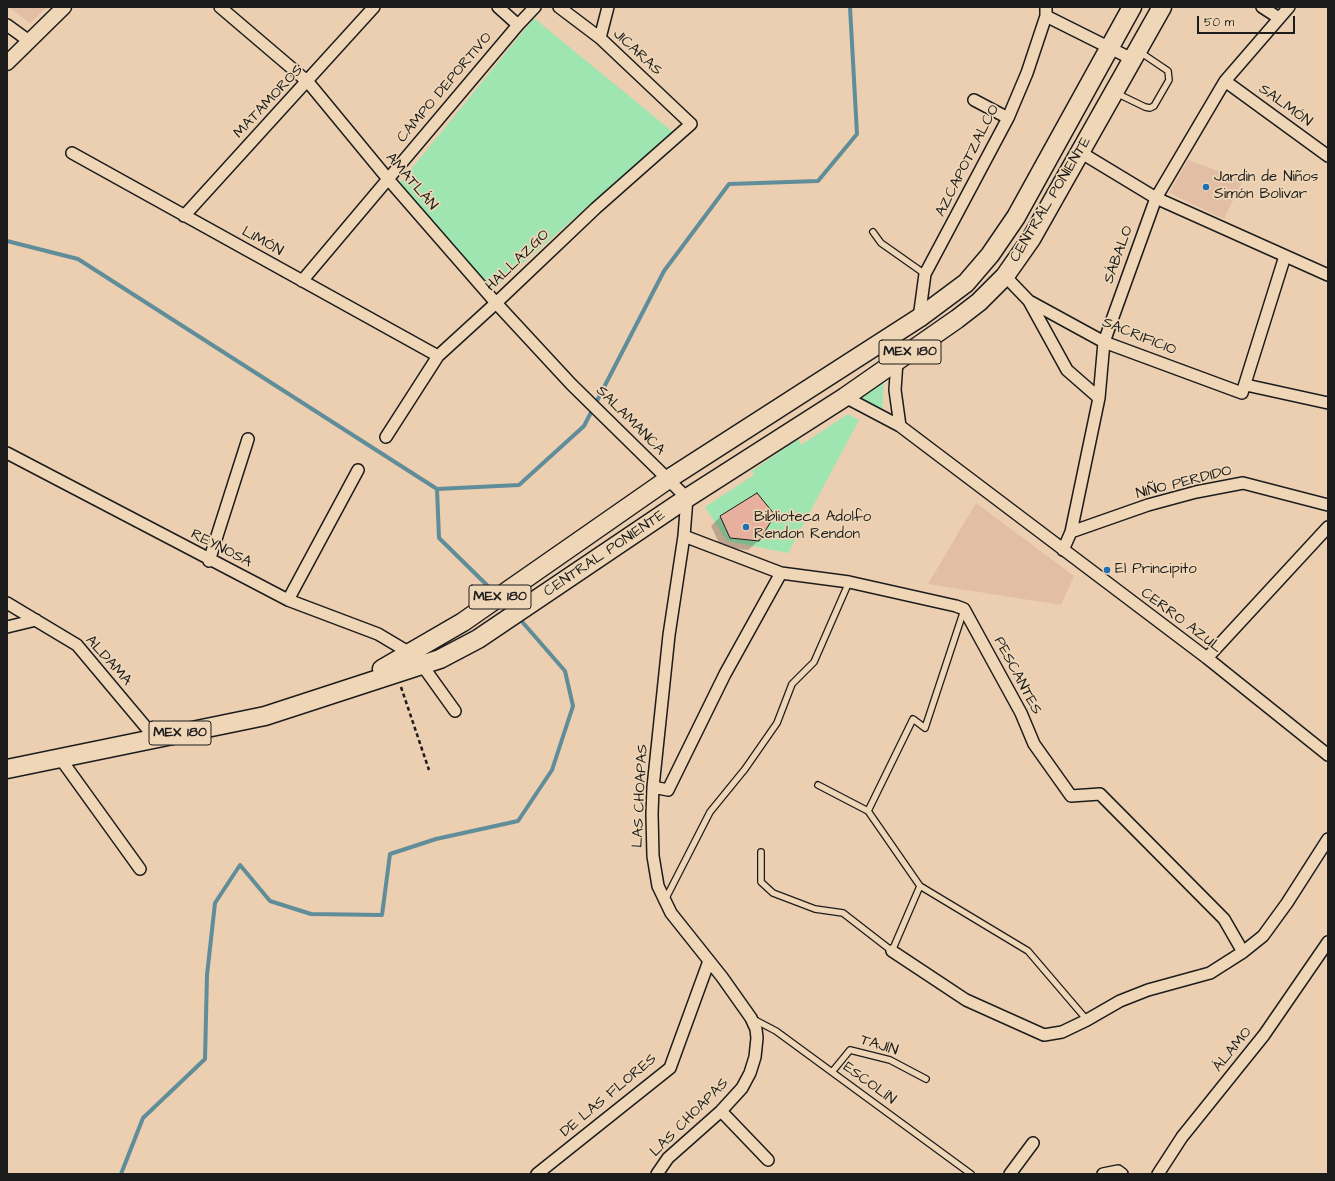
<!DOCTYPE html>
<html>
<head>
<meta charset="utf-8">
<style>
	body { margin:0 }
	#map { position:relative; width:1335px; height:1181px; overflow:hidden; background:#ecceb1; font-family:"Architects Daughter",sans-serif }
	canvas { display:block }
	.frame { position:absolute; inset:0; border:8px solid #1c1c1c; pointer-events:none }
	.scale { position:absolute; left:1197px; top:16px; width:98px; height:18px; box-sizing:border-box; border:2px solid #1c1c1c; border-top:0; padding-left:5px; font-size:12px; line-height:14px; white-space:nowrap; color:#1c1c1c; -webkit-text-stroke:3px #eed6b6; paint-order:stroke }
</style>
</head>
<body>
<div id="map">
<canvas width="1335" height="1181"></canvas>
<div class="frame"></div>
<div class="scale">50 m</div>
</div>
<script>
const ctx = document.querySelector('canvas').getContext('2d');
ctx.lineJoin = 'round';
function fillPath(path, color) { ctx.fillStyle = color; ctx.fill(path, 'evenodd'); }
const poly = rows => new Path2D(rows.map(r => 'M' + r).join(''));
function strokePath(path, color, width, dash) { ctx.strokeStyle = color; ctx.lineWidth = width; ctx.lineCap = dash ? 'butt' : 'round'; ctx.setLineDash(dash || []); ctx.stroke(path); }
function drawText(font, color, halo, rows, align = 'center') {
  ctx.font = font + ' "Architects Daughter",sans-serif'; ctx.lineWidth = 3.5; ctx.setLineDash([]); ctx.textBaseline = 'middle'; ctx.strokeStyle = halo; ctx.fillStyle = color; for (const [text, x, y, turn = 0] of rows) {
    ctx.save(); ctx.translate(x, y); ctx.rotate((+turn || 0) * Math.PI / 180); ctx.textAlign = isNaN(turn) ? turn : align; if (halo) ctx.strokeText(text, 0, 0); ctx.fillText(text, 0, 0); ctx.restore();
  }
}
fillPath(poly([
	[9,7,47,7,30,23],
	[1188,160,1243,180,1224,219,1169,193],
	[976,503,1074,576,1061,605,928,584]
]), '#e2bea5');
fillPath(poly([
	[534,18,673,132,490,292,400,183],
	[884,380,882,413,856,398],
	[848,414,859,420,788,553,727,541,705,507,754,475,752,471,798,439,801,445]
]), '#9fe5b1');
fillPath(poly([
	[757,494,758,541,748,550,721,547,711,526,720,517]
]), '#0003');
strokePath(poly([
	[7,241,78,259,437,489,519,485,584,426,664,271,729,184,818,181,857,134,850,7],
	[437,489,439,538,495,593],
	[121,1174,143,1118,205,1059,207,975,215,903,240,865,270,901,311,914,382,915,390,854,436,839,518,821,552,770,573,706,565,671,518,617]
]), '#5f8d99', 4);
const building = poly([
	[757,493,775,515,759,541,730,538,720,516,757,493]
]);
fillPath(building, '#e6af9e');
strokePath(building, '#1c1c1c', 1);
const service = poly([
	[1116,93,1145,107,1150,108,1154,106,1169,80,1168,71,1140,52],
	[873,232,881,243,925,274],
	[818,785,868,811,920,886,1028,951,1087,1020],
	[868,811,913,719,925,728,964,610],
	[761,852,761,882,773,893,815,909,843,913,892,951,920,886],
	[665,900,710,812,745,769,777,723,792,684,814,662,849,582],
	[753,1019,776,1031,971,1174],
	[832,1072,850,1050,890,1060,926,1079]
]);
const minor = poly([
	[220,7,308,82,388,179,496,303,571,384,687,498,684,536,669,635,653,787,652,814,653,856,658,886,671,913,722,977,751,1018,756,1029,757,1038,755,1057,750,1073,742,1088,721,1111,668,1158,657,1174],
	[498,7,518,25],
	[1262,7,1279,18],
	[1046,16,1132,59],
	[7,25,29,41],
	[600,38,608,7],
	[1225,81,1328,156],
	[974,100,1008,118],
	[1080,152,1156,198,1328,275],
	[72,153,438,356],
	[184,216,374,7],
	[1005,276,1029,301,1104,342,1242,393,1285,256],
	[302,281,518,25,535,7],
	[1029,301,1067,370,1099,398],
	[919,318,925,274,1008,118,1027,73,1046,16,1046,7],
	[889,338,897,361,895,390,900,426],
	[1246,385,1328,403],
	[845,397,900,426,1207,658,1328,755],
	[386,437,438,356,496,303,596,208,691,124,600,38,559,7],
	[7,453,288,600,378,634,410,653,422,665,455,711],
	[1071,532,1148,505,1196,492,1243,483,1328,505],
	[684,536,781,573,849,582,956,606,964,609,1021,713,1034,744,1071,796,1100,794,1224,919,1243,952],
	[1063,550,1071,532,1099,398,1104,342,1156,198,1225,81,1289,7],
	[209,561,248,439],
	[288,600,358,470],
	[7,603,77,645,155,738],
	[7,627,36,620],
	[1207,658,1328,527],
	[60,758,140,869],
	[653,787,668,790,725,674,781,573],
	[892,951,966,1000,1044,1035,1062,1032,1087,1020,1120,1001,1148,990,1210,973,1243,952,1263,936,1287,903,1328,839],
	[721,1111,768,1160],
	[537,1174,670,1068,709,961],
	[1010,1174,1033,1143],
	[1103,1174,1118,1171,1122,1174],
	[1158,1174,1182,1137,1264,1035,1328,942]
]);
const tertiary = poly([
	[7,63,64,7]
]);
const primary = poly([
	[382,669,463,622,667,480,919,318,966,283,990,255,1016,217,1132,7],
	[7,769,265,716,440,659,478,639,687,498,845,397,957,319,979,302,1005,276,1031,239,1162,7]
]);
strokePath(service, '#1c1c1c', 8);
strokePath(minor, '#1c1c1c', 14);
strokePath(tertiary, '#1c1c1c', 17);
strokePath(primary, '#1c1c1c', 21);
strokePath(poly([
	[401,687,429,770]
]), '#1c1c1c', 2.5, [4, 3]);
strokePath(service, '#eed6b6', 5.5);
strokePath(minor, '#eed6b6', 11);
strokePath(tertiary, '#eed6b6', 14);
strokePath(primary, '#eed6b6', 18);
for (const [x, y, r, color] of [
	[1206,187,4,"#1f6fb2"],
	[746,527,4,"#1f6fb2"],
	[1107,570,4,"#1f6fb2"]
]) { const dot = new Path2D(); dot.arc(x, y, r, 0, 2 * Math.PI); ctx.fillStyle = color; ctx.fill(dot); strokePath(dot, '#eed6b6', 1.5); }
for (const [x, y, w] of [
	[910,352,62],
	[500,597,62],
	[180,733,62]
]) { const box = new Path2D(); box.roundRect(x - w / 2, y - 12, w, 24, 3); ctx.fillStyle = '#eed6b6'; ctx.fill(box); strokePath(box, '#1c1c1c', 1); }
drawText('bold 14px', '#1c1c1c', null, [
	["MEX 180",910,352],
	["MEX 180",500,597],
	["MEX 180",180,733]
]);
drawText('15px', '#1c1c1c', '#eed6b6', [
	["JICARAS",637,53,43],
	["CAMPO DEPORTIVO",445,88,-50],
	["MATAMOROS",269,102,-47],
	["SALMÓN",1285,106,36],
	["AZCAPOTZALCO",968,161,-63],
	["AMATLÁN",411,182,49],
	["CENTRAL PONIENTE",1051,200,-59],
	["LIMÓN",262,242,29],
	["SÁBALO",1119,255,-70],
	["HALLAZGO",518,261,-44],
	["SACRIFICIO",1139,337,22],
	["SALAMANCA",630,421,45],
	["NIÑO PERDIDO",1184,483,-14],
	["REYNOSA",221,549,27],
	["CENTRAL PONIENTE",605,554,-34],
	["CERRO AZUL",1181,621,37],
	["ALDAMA",108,661,48],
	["PESCANTES",1017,676,62],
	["LAS CHOAPAS",641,796,-87],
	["TAJÍN",879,1046,17],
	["ÁLAMO",1233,1050,-51],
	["ESCOLÍN",869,1084,36],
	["DE LAS FLORES",609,1096,-40],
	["LAS CHOAPAS",690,1118,-45]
]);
drawText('15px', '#1c1c1c', '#eed6b6', [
	["Jardin de Niños",1214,178],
	["Simón Bolivar",1214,195],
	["Biblioteca Adolfo",754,518],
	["Rendon Rendon",754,535],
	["El Principito",1115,570]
], 'left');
</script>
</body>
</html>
